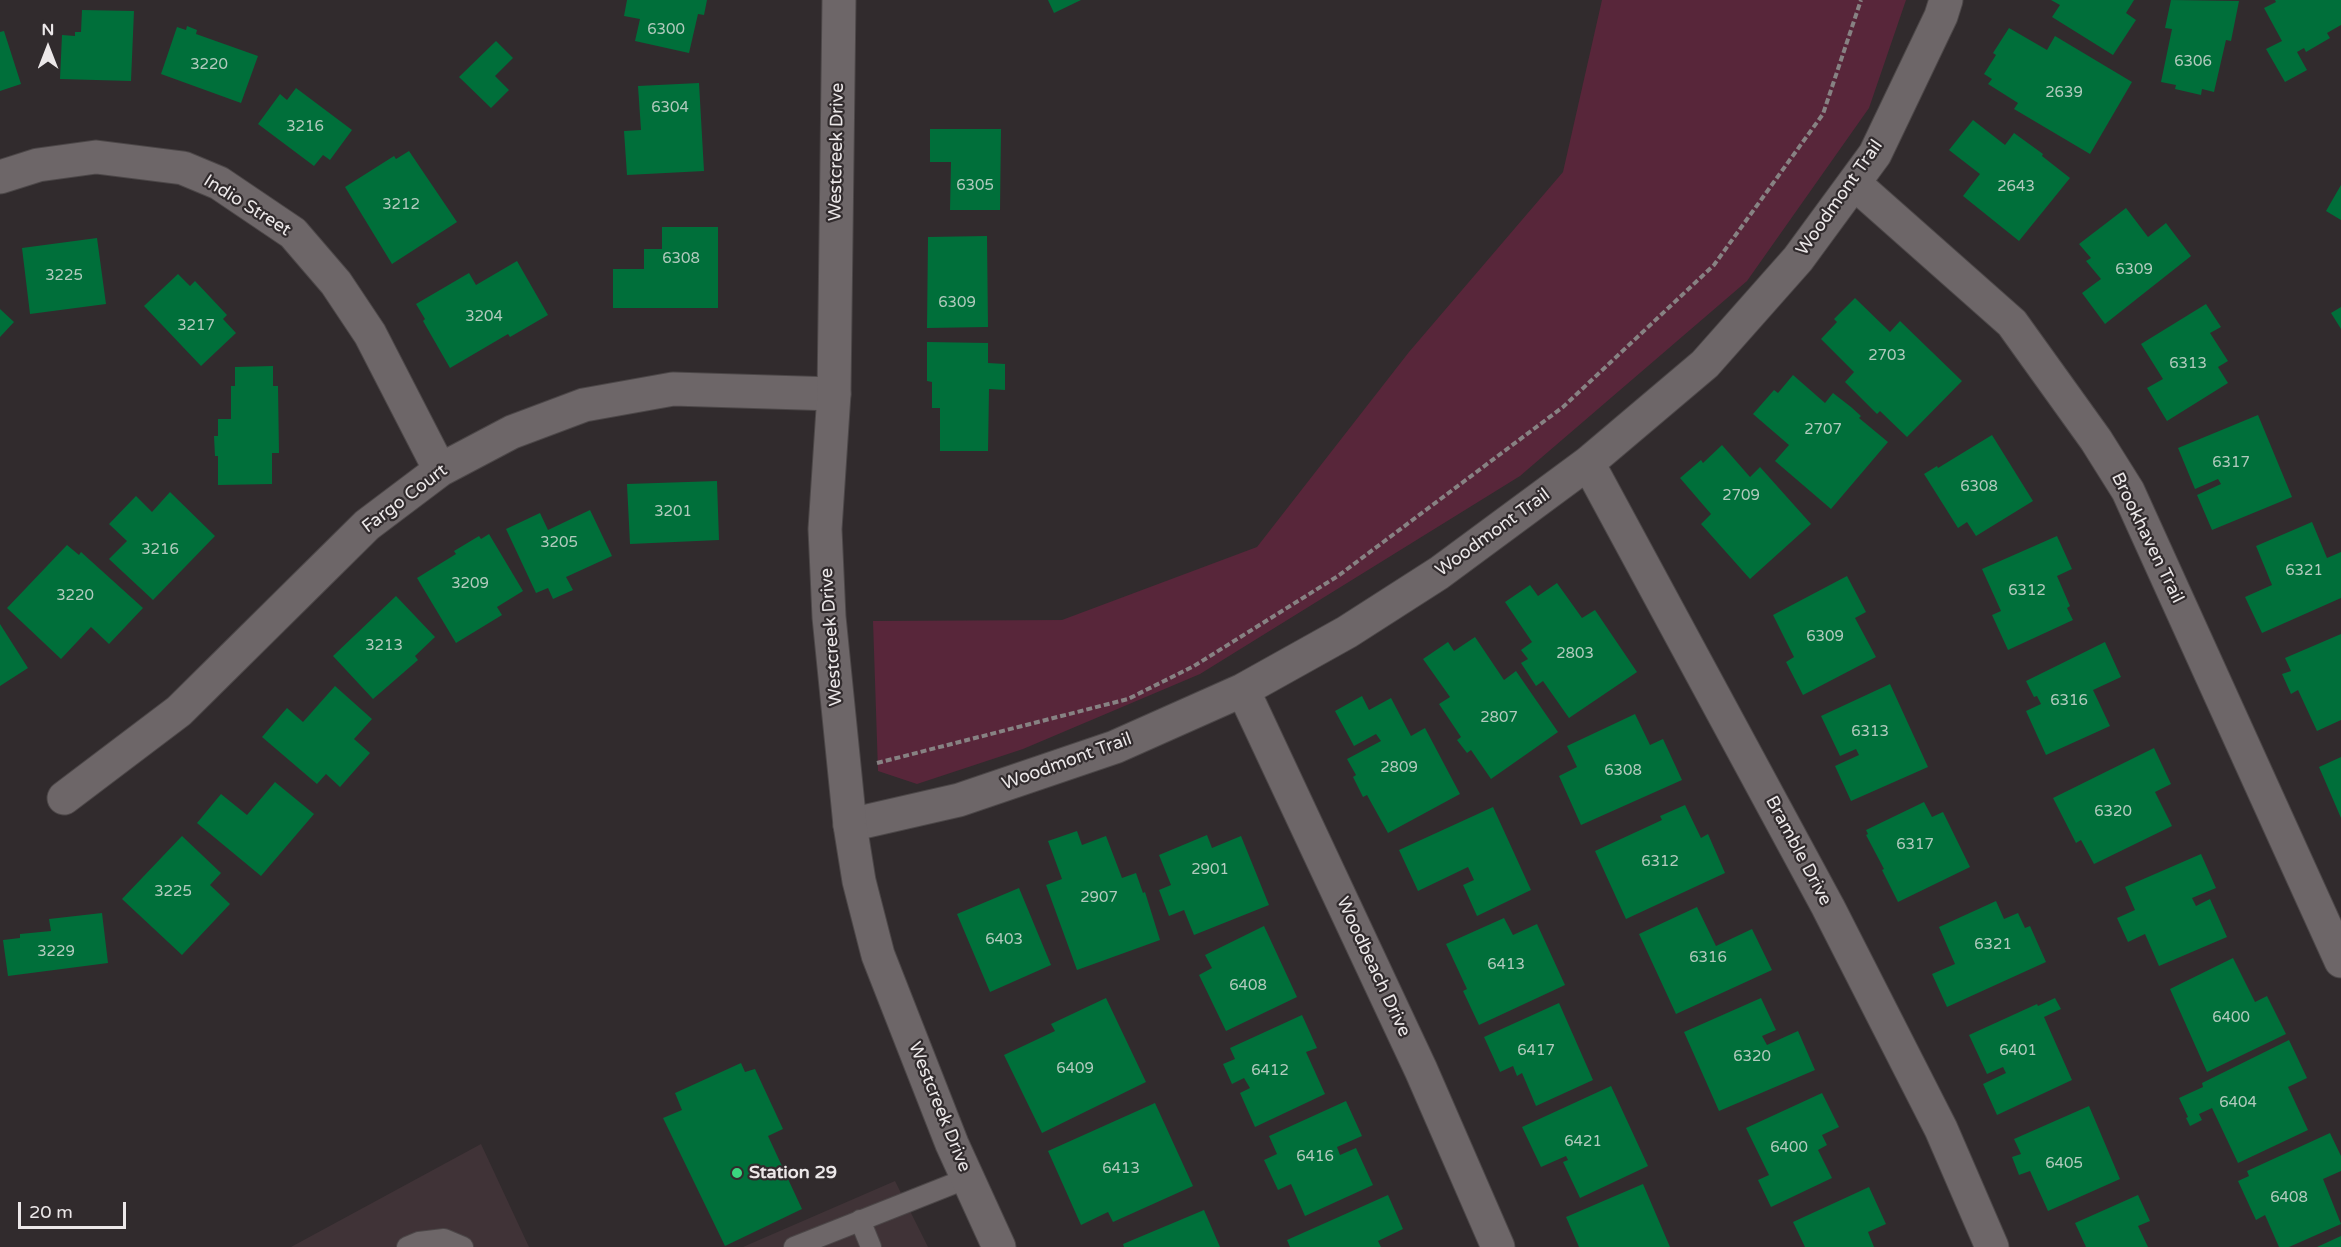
<!DOCTYPE html>
<html>
<head>
<meta charset="utf-8">
<style>
	body { margin:0 }
	#map { position:relative; width:2341px; height:1247px; overflow:hidden; background:#312b2d; font-family:"Varela Round",sans-serif }
	canvas { display:block }
	.north { position:absolute; left:18px; top:18px; width:60px; height:60px; -webkit-text-stroke:4px #312b2d; paint-order:stroke; rotate:0deg; font-size:16px; font-weight:700; line-height:24px; text-align:center; color:#ece8e9 }
	.north::after { content:''; display:block; margin:auto; width:21px; height:27px; background:#ece8e9; clip-path:polygon(50% 0,100% 100%,50% 72%,0 100%) }
	.scale { position:absolute; left:18px; top:1202px; width:108px; height:27px; box-sizing:border-box; border:3px solid #ece8e9; border-top:0; padding-left:8px; font-size:18px; line-height:21px; white-space:nowrap; color:#ece8e9; -webkit-text-stroke:4px #312b2d; paint-order:stroke }
</style>
</head>
<body>
<div id="map">
<canvas width="2341" height="1247"></canvas>
<div class="north">N</div>
<div class="scale">20 m</div>
</div>
<script>
const ctx = document.querySelector('canvas').getContext('2d');
ctx.lineJoin = 'round';
function fillPath(path, color) { ctx.fillStyle = color; ctx.fill(path, 'evenodd'); }
const poly = rows => new Path2D(rows.map(r => 'M' + r).join(''));
function strokePath(path, color, width, dash) { ctx.strokeStyle = color; ctx.lineWidth = width; ctx.lineCap = dash ? 'butt' : 'round'; ctx.setLineDash(dash || []); ctx.stroke(path); }
function drawText(font, color, halo, rows, align = 'center') {
  ctx.font = font + ' "Varela Round",sans-serif'; ctx.lineWidth = 4.5; ctx.setLineDash([]); ctx.textBaseline = 'middle'; ctx.strokeStyle = halo; ctx.fillStyle = color; for (const [text, x, y, turn = 0] of rows) {
    ctx.save(); ctx.translate(x, y); ctx.rotate((+turn || 0) * Math.PI / 180); ctx.textAlign = isNaN(turn) ? turn : align; if (halo) ctx.strokeText(text, 0, 0); ctx.fillText(text, 0, 0); ctx.restore();
  }
}
fillPath(poly([
	[481,1144,529,1247,291,1247],
	[895,1181,928,1247,743,1247]
]), '#403337');
fillPath(poly([
	[1602,0,1906,0,1869,108,1747,281,1520,476,1200,674,1023,749,917,784,878,771,873,621,1062,620,1257,547,1409,352,1563,172]
]), '#58263a');
fillPath(poly([
	[627,0,707,0,704,15,698,14,689,53,635,41,640,19,624,16],
	[1048,0,1081,0,1054,13],
	[2051,0,2134,0,2126,13,2136,20,2113,55,2052,17,2060,5],
	[2171,0,2239,1,2231,41,2226,40,2214,92,2202,89,2201,95,2175,89,2176,85,2161,82,2172,29,2165,28],
	[2275,0,2341,0,2341,25,2327,33,2330,38,2306,52,2304,48,2297,52,2307,70,2285,82,2266,49,2282,41,2264,8,2276,2],
	[82,10,134,11,131,81,60,79,62,35,75,36,75,32,81,32],
	[187,26,197,30,196,34,258,56,241,103,161,74,177,27,186,30],
	[2009,28,2047,50,2055,36,2132,82,2090,154,2014,109,2018,103,1988,84,1992,79,1984,74,1996,55,1993,53],
	[4,31,21,84,0,91,0,32],
	[496,41,513,58,495,76,509,90,491,108,459,77],
	[699,83,704,171,627,175,624,131,641,130,638,86],
	[296,88,352,130,330,160,323,155,314,166,258,124,280,94,287,100],
	[1973,120,2005,145,2014,133,2043,154,2042,156,2070,178,2019,241,1963,196,1980,174,1949,150],
	[930,129,1001,129,1000,210,950,210,951,162,930,162],
	[409,151,457,222,392,264,345,187,394,156,396,159],
	[2341,185,2341,220,2326,211],
	[2126,208,2148,237,2166,223,2191,256,2105,324,2082,293,2101,279,2086,261,2091,258,2079,244],
	[662,227,718,227,718,308,613,308,613,269,644,269,644,249,662,249],
	[987,236,988,327,927,328,928,237],
	[97,238,106,304,30,314,22,248],
	[517,261,548,315,510,337,508,334,450,368,423,321,425,319,416,304,469,273,476,285],
	[178,274,190,286,195,281,227,315,223,319,236,333,201,366,144,306],
	[1855,298,1890,332,1900,321,1962,381,1907,437,1880,411,1877,414,1845,382,1854,372,1821,339,1837,322,1834,319],
	[2206,304,2221,327,2210,333,2228,361,2218,367,2228,383,2167,421,2147,388,2163,379,2141,344],
	[2341,307,2341,329,2331,313],
	[0,309,14,322,0,337],
	[927,342,988,343,988,363,1005,364,1005,390,989,389,988,451,940,451,940,408,932,408,932,382,927,381],
	[273,366,273,386,278,386,279,453,272,453,272,484,218,485,218,456,215,456,214,436,218,436,218,419,231,419,231,386,235,386,235,367],
	[1793,375,1825,403,1833,393,1851,407,1861,416,1859,418,1888,442,1831,509,1775,461,1789,445,1753,414,1774,390,1778,393],
	[2258,415,2292,497,2212,530,2197,495,2221,484,2218,479,2195,489,2178,448],
	[1992,435,2033,501,1976,536,1967,522,1958,528,1924,474,1937,466,1938,468],
	[1722,445,1750,477,1760,467,1811,524,1750,579,1701,524,1711,514,1680,478,1701,460,1703,463],
	[717,481,719,540,630,544,627,484],
	[170,492,215,536,153,600,109,559,127,541,109,524,136,496,152,512],
	[590,510,612,556,566,577,573,590,553,599,548,588,536,593,506,529,540,513,548,530],
	[2312,522,2327,558,2341,552,2341,598,2262,633,2245,597,2272,585,2256,546],
	[489,534,523,591,497,607,502,615,456,643,417,578,456,554,454,551,479,536,481,539],
	[2057,536,2072,569,2057,576,2070,606,2067,608,2073,620,2008,650,1992,615,2001,611,1982,569],
	[67,545,79,555,81,552,143,608,109,644,91,627,61,659,7,608],
	[1847,576,1866,612,1855,618,1876,657,1803,695,1786,662,1794,657,1773,615],
	[1557,583,1582,618,1595,610,1637,672,1569,718,1543,681,1536,686,1521,663,1528,659,1521,650,1532,642,1505,602,1530,585,1538,596],
	[396,596,435,637,415,656,418,660,373,699,333,656],
	[0,624,28,668,0,686],
	[2341,634,2341,720,2317,731,2298,690,2291,694,2282,674,2291,671,2285,658],
	[1475,637,1504,680,1516,671,1558,732,1491,779,1471,750,1467,753,1457,740,1461,737,1439,704,1450,697,1423,659,1448,642,1454,651],
	[2105,642,2121,677,2093,690,2110,726,2046,755,2026,711,2041,704,2037,696,2034,697,2026,681],
	[1890,684,1928,767,1851,801,1835,766,1859,755,1856,749,1840,756,1821,716],
	[335,686,372,719,354,739,370,753,340,787,326,774,317,784,262,737,287,708,303,722],
	[1362,696,1369,710,1391,698,1411,736,1425,728,1460,794,1388,833,1367,795,1363,797,1353,777,1356,775,1347,759,1381,741,1376,734,1354,746,1335,711],
	[1635,714,1650,745,1663,739,1682,780,1581,825,1559,776,1577,767,1567,746],
	[2154,748,2171,784,2155,792,2172,826,2094,864,2081,840,2076,843,2053,798],
	[2341,757,2341,818,2319,767],
	[275,782,314,814,261,876,197,823,221,794,247,815],
	[1924,802,1932,817,1943,812,1970,867,1898,902,1882,870,1884,869,1866,835,1868,834,1866,830],
	[1685,805,1701,838,1708,834,1725,873,1626,919,1595,851,1662,820,1660,816],
	[1493,807,1531,890,1477,916,1463,885,1474,880,1468,867,1418,891,1399,850],
	[1077,831,1082,845,1106,836,1122,878,1136,873,1143,893,1145,892,1160,940,1077,970,1046,885,1062,879,1048,841],
	[1207,835,1212,848,1241,836,1269,905,1194,935,1184,910,1169,916,1159,890,1171,885,1159,855],
	[182,836,221,873,210,885,230,904,182,955,122,899],
	[2201,854,2216,888,2192,898,2196,906,2210,899,2227,937,2159,966,2145,934,2128,942,2117,918,2135,910,2125,887],
	[1019,888,1051,965,990,992,957,914],
	[1996,901,2004,919,2018,913,2025,928,2030,926,2046,962,1947,1007,1932,974,1955,964,1939,927],
	[1697,907,1716,946,1752,929,1772,970,1676,1014,1639,934],
	[102,913,108,963,8,976,3,940,20,938,20,934,51,931,49,919],
	[1504,918,1513,935,1537,924,1565,985,1479,1025,1463,991,1467,989,1446,944],
	[1264,926,1297,997,1226,1031,1199,975,1212,968,1205,955],
	[2233,958,2255,1002,2267,996,2286,1034,2207,1072,2170,989],
	[1106,998,1146,1082,1042,1133,1004,1055,1055,1031,1051,1024],
	[1761,998,1776,1030,1762,1036,1767,1045,1798,1031,1815,1070,1719,1111,1684,1032],
	[2055,998,2061,1009,2044,1017,2072,1080,1997,1115,1983,1084,2006,1073,2003,1067,1987,1074,1969,1035,2037,1004,2038,1006],
	[1559,1003,1593,1080,1536,1106,1522,1073,1517,1076,1513,1066,1500,1072,1484,1037],
	[1302,1015,1317,1048,1306,1052,1325,1094,1255,1127,1240,1093,1250,1088,1244,1078,1232,1084,1223,1064,1235,1059,1230,1048],
	[2289,1040,2307,1078,2288,1087,2308,1130,2238,1163,2212,1108,2199,1114,2202,1120,2190,1126,2186,1118,2188,1117,2179,1098,2203,1087,2202,1083],
	[741,1063,745,1072,755,1069,783,1129,768,1136,802,1209,725,1246,663,1118,682,1110,675,1093],
	[1611,1086,1648,1166,1580,1198,1563,1162,1568,1160,1566,1156,1541,1167,1522,1127],
	[1822,1093,1839,1127,1822,1135,1827,1145,1818,1150,1832,1178,1771,1207,1758,1180,1769,1175,1746,1128],
	[1346,1101,1362,1136,1337,1147,1340,1155,1356,1148,1373,1185,1305,1216,1291,1184,1278,1190,1264,1160,1277,1154,1269,1136],
	[1155,1103,1193,1186,1113,1222,1108,1212,1081,1225,1048,1151],
	[2089,1106,2120,1179,2048,1211,2030,1171,2019,1175,2012,1157,2021,1154,2014,1139],
	[2330,1133,2341,1156,2341,1171,2323,1179,2341,1224,2289,1247,2279,1247,2265,1215,2256,1220,2238,1181,2249,1176,2247,1171],
	[1643,1184,1670,1247,1579,1247,1566,1217],
	[1869,1187,1886,1224,1868,1232,1874,1247,1805,1247,1793,1222],
	[1388,1195,1403,1229,1378,1241,1381,1247,1290,1247,1287,1240],
	[2138,1195,2150,1221,2138,1226,2148,1247,2086,1247,2075,1223],
	[1204,1210,1220,1247,1124,1247,1123,1244],
	[2341,1236,2341,1247,2317,1247]
]), '#006f3a');
const lane = poly([
	[860,1220,871,1247],
	[407,1247,419,1242,444,1239,463,1247],
	[794,1247,968,1178]
]);
const street = poly([
	[0,177,38,165,96,157,183,168,219,183,293,233,336,283,370,334,440,470],
	[1854,183,2012,323,2096,440,2128,491,2341,961],
	[1588,463,1828,907,1941,1129,1992,1247],
	[1243,690,1421,1070,1498,1247],
	[64,798,179,711,367,525,440,470,512,432,584,405,673,389,834,394],
	[850,825,959,800,1115,747,1243,690,1347,632,1439,573,1588,463,1705,364,1798,259,1875,154,1941,16,1946,0]
]);
const secondary = poly([
	[839,0,834,394,825,529,829,617,850,825,859,881,878,955,952,1144,999,1247]
]);
strokePath(lane, '#4c4748', 22);
strokePath(street, '#4c4748', 35);
strokePath(secondary, '#4c4748', 35);
strokePath(poly([
	[877,763,1128,699,1194,666,1338,576,1563,407,1714,265,1823,114,1861,0]
]), '#878283', 4, [6, 3]);
strokePath(lane, '#6d6668', 20);
strokePath(street, '#6d6668', 33);
strokePath(secondary, '#6d6668', 33);
for (const [x, y, r, color] of [
	[737,1173,6,"#3ad77f"]
]) { const dot = new Path2D(); dot.arc(x, y, r, 0, 2 * Math.PI); ctx.fillStyle = color; ctx.fill(dot); strokePath(dot, '#312b2d', 2); }
drawText('15px', '#b1cabd', null, [
	["6300",666,30],
	["6306",2193,62],
	["3220",209,65],
	["2639",2064,93],
	["6304",670,108],
	["3216",305,127],
	["6305",975,186],
	["2643",2016,187],
	["3212",401,205],
	["6308",681,259],
	["6309",2134,270],
	["3225",64,276],
	["6309",957,303],
	["3204",484,317],
	["3217",196,326],
	["2703",1887,356],
	["6313",2188,364],
	["2707",1823,430],
	["6317",2231,463],
	["6308",1979,487],
	["2709",1741,496],
	["3201",673,512],
	["3205",559,543],
	["3216",160,550],
	["6321",2304,571],
	["3209",470,584],
	["6312",2027,591],
	["3220",75,596],
	["6309",1825,637],
	["3213",384,646],
	["2803",1575,654],
	["6316",2069,701],
	["2807",1499,718],
	["6313",1870,732],
	["2809",1399,768],
	["6308",1623,771],
	["6320",2113,812],
	["6317",1915,845],
	["6312",1660,862],
	["2901",1210,870],
	["3225",173,892],
	["2907",1099,898],
	["6403",1004,940],
	["6321",1993,945],
	["3229",56,952],
	["6316",1708,958],
	["6413",1506,965],
	["6408",1248,986],
	["6400",2231,1018],
	["6417",1536,1051],
	["6401",2018,1051],
	["6320",1752,1057],
	["6409",1075,1069],
	["6412",1270,1071],
	["6404",2238,1103],
	["6421",1583,1142],
	["6400",1789,1148],
	["6416",1315,1157],
	["6405",2064,1164],
	["6413",1121,1169],
	["6408",2289,1198]
]);
drawText('18px', '#ece8e9', '#312b2d', [
	["Westcreek Drive",837,152,-89],
	["Woodmont Trail",1840,198,-55],
	["Indio Street",247,206,32],
	["Fargo Court",405,499,-37],
	["Woodmont Trail",1493,533,-36],
	["Brookhaven Trail",2147,538,64],
	["Westcreek Drive",832,637,-94],
	["Woodmont Trail",1067,762,-20],
	["Bramble Drive",1798,851,62],
	["Woodbeach Drive",1373,967,65],
	["Westcreek Drive",939,1107,68]
]);
drawText('bold 18px', '#ece8e9', '#312b2d', [
	["Station 29",749,1173]
], 'left');
</script>
</body>
</html>
